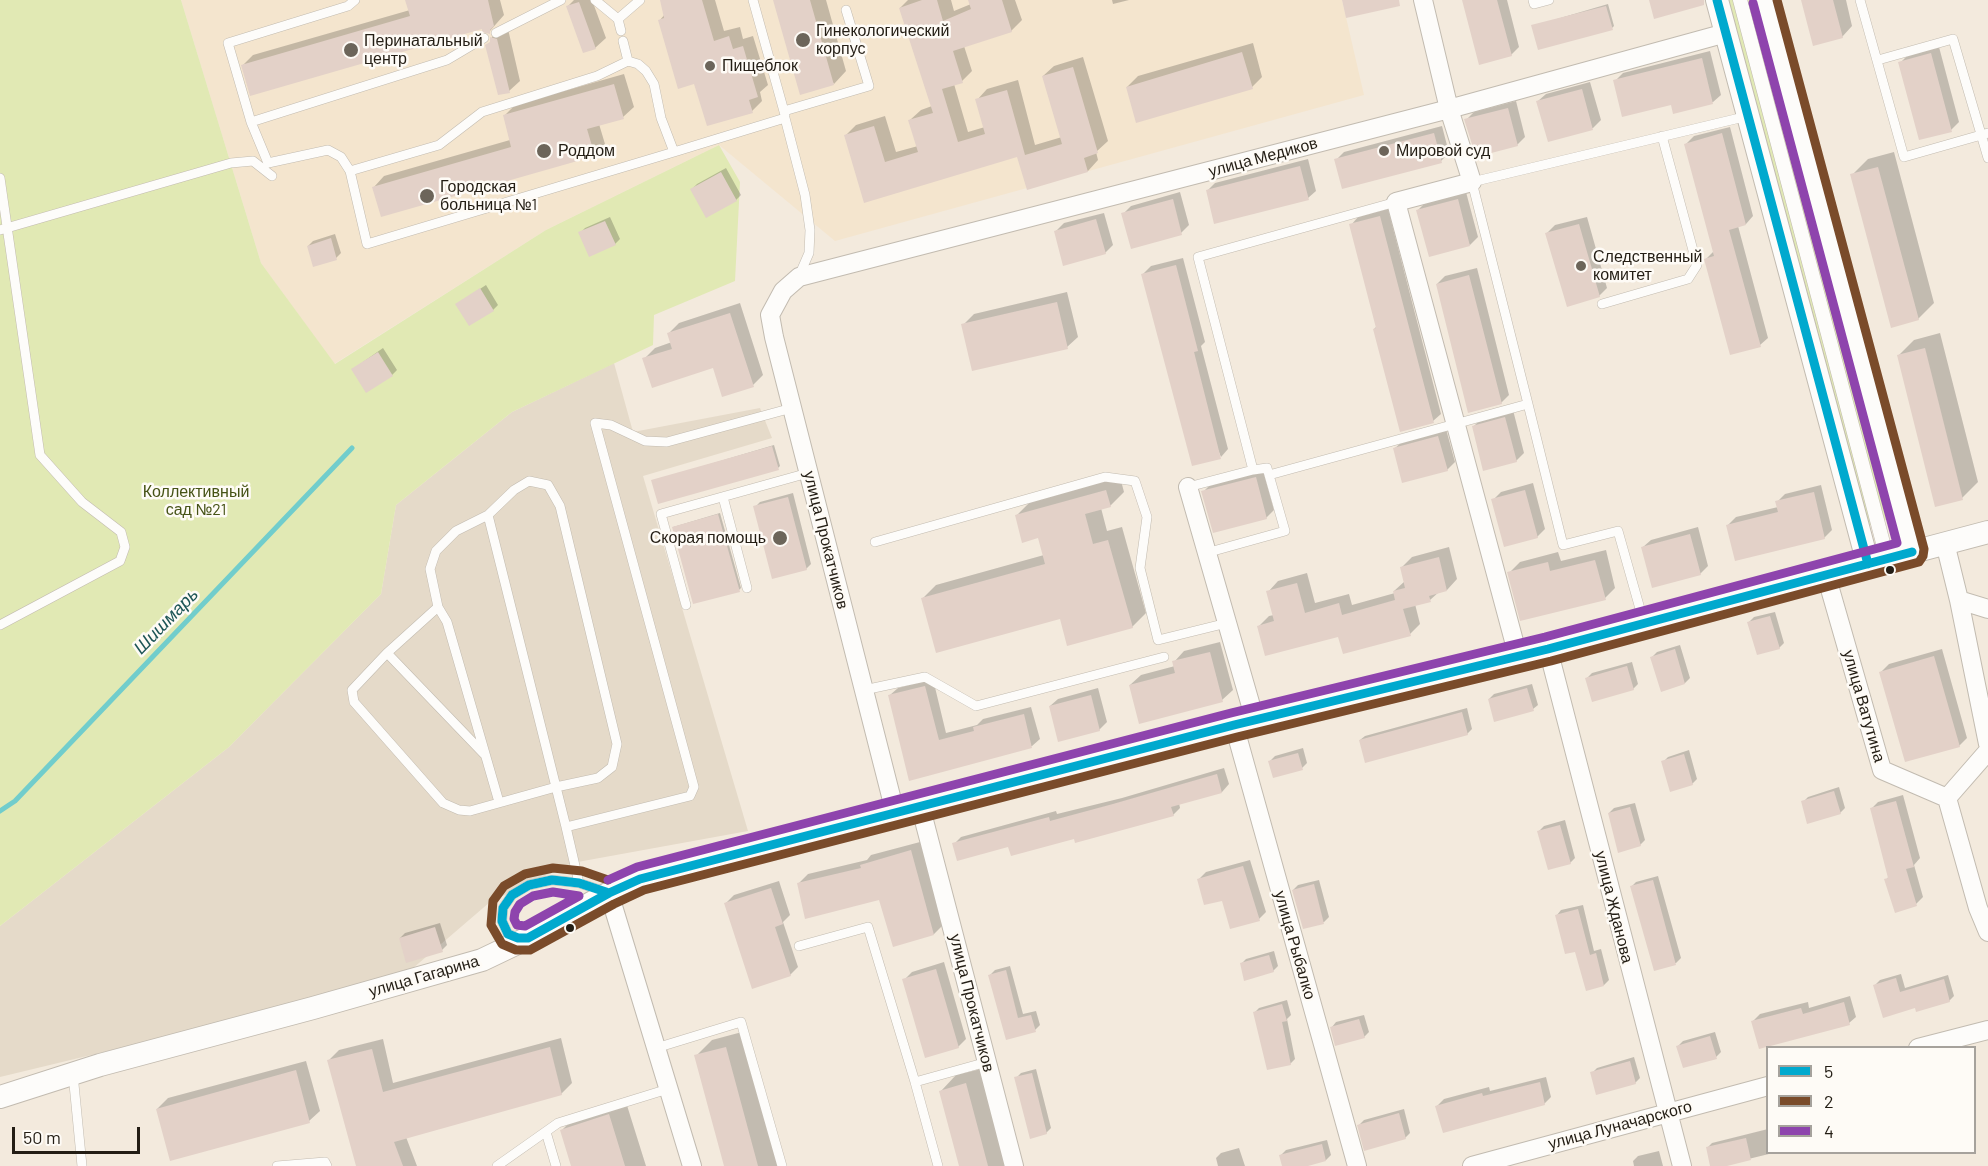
<!DOCTYPE html>
<html>
<head>
<meta charset="utf-8">
<style>
	body { margin:0 }
	#map { position:relative; width:1988px; height:1166px; overflow:hidden; background:#f3eadd; font-family:Barlow,sans-serif }
	canvas { display:block }
	.legend { position:absolute; left:1766px; top:1046px; width:210px; height:108px; box-sizing:border-box; background:#fefbf6; border:2px solid #a6a29c; margin:0; padding:8px 10px; list-style:none; font-size:18px; color:#231d14 }
	.legend li { display:flex; align-items:center; gap:12px; height:30px }
	.legend b { width:30px; border:2px solid #a6a29c }
	.scale { position:absolute; left:12px; top:1127px; width:128px; height:27px; box-sizing:border-box; border:3px solid #231d14; border-top:0; padding-left:8px; font-size:18px; line-height:21px; white-space:nowrap; color:#231d14; -webkit-text-stroke:4px #fefbf6; paint-order:stroke }
</style>
</head>
<body>
<div id="map">
<canvas width="1988" height="1166"></canvas>
<ul class="legend">
<li><b style="height:8px;background:#00a9ce"></b>5</li>
<li><b style="height:8px;background:#7a4b2a"></b>2</li>
<li><b style="height:8px;background:#8e44ad"></b>4</li>
</ul>
<div class="scale">50 m</div>
</div>
<script>
const ctx = document.querySelector('canvas').getContext('2d');
ctx.lineJoin = 'round';
function fillPath(path, color) { ctx.fillStyle = color; ctx.fill(path, 'evenodd'); }
const poly = rows => new Path2D(rows.map(r => 'M' + r).join(''));
function strokePath(path, color, width, dash) { ctx.strokeStyle = color; ctx.lineWidth = width; ctx.lineCap = dash ? 'butt' : 'round'; ctx.setLineDash(dash || []); ctx.stroke(path); }
function drawText(font, color, halo, rows, align = 'center') {
  ctx.font = font + ' Barlow,sans-serif'; ctx.lineWidth = 5; ctx.setLineDash([]); ctx.textBaseline = 'middle'; ctx.strokeStyle = halo; ctx.fillStyle = color; for (const [text, x, y, turn = 0] of rows) {
    ctx.save(); ctx.translate(x, y); ctx.rotate((+turn || 0) * Math.PI / 180); ctx.textAlign = isNaN(turn) ? turn : align; if (halo) ctx.strokeText(text, 0, 0); ctx.fillText(text, 0, 0); ctx.restore();
  }
}
fillPath(poly([
	[181,0,1342,0,1364,95,835,241,719,145,546,230,334,364,261,263]
]), '#f4e5ce');
fillPath(poly([
	[614,363,633,432,760,408,772,438,643,476,748,831,572,863,490,902,398,981,0,1077,0,926,229,747,381,594,396,505,512,412]
]), '#e5dac9');
fillPath(poly([
	[0,0,181,0,261,263,335,364,546,230,719,145,740,182,735,281,654,315,653,345,512,412,396,505,381,594,229,747,0,926],
	[1727,0,1755,0,1895,517,1864,527]
]), '#e1e9b4');
fillPath(poly([
	[407,0,500,0,504,15,489,32,483,27,243,65,253,55,410,10],
	[574,0,592,0,606,38,595,48,568,6],
	[662,0,715,0,724,31,740,27,743,39,753,36,768,85,760,92,762,101,752,111,660,20,665,14],
	[775,0,826,0,846,71,834,84],
	[908,0,951,0,954,11,971,4,970,0,1015,0,1022,20,1011,31,964,46,972,71,962,81,954,84,968,132,985,127,977,100,987,89,1018,80,1035,145,1062,137,1043,76,1054,66,1083,57,1108,141,1096,152,1098,160,1088,171,1018,155,865,201,845,136,856,125,885,116,896,152,918,146,910,120,921,110,932,106,900,8],
	[1112,0,1129,0,1113,4],
	[1464,0,1507,0,1519,47,1511,55],
	[1802,0,1846,0,1852,26,1842,37],
	[1608,4,1614,26,1612,28,1533,26],
	[502,27,508,29,520,81,509,91,491,41,492,37],
	[1253,43,1262,77,1252,87,1127,87,1138,76],
	[1939,47,1959,122,1951,130,1900,63,1908,55],
	[1710,51,1721,95,1713,102,1674,112,1672,103,1615,81,1623,73],
	[624,74,634,107,623,117,599,124,605,144,594,155,374,187,384,176,510,140,504,116,515,105],
	[1590,82,1601,120,1593,128,1549,140,1538,101,1546,94],
	[1516,101,1525,137,1517,145,1466,120,1474,112],
	[1442,126,1449,153,1441,161,1336,160,1344,152],
	[1730,127,1753,216,1746,224,1738,226,1768,338,1760,345,1706,259,1714,251,1686,144,1694,136],
	[1894,152,1934,303,1918,319,1852,175,1868,159],
	[1308,159,1316,191,1308,198,1207,191,1215,183],
	[726,168,741,195,736,200,692,189,697,184],
	[1180,192,1189,225,1181,233,1123,214,1131,206],
	[1466,192,1478,237,1470,245,1418,210,1426,202],
	[1388,209,1441,414,1433,421,1374,329,1377,326,1351,225,1358,217],
	[1104,213,1113,245,1105,253,1056,231,1064,223],
	[610,217,620,239,615,244,580,233,585,228],
	[1587,217,1607,288,1599,296,1547,233,1555,225],
	[335,234,341,253,336,258,308,246,313,241],
	[1183,258,1205,342,1201,346,1228,449,1221,457,1143,274,1151,266],
	[1477,268,1509,395,1501,403,1437,284,1445,276],
	[486,285,498,305,493,310,457,304],
	[1067,292,1078,337,1067,347,963,325,974,314],
	[740,303,763,375,753,385,714,366,644,359,655,348,672,342,669,333,679,323],
	[1940,333,1978,482,1962,498,1898,356,1914,340],
	[383,348,397,370,392,375,353,369],
	[1513,410,1524,453,1516,461,1473,427,1481,419],
	[1446,429,1455,462,1447,470,1395,448,1403,441],
	[774,445,780,466,778,468,653,481],
	[1263,470,1274,510,1266,518,1203,492,1211,484],
	[1120,477,1124,492,1110,506,1101,508,1107,531,1122,527,1146,613,1132,627,922,599,936,585,1044,555,1039,537,1016,516,1030,502],
	[1533,483,1545,529,1537,537,1493,500,1501,492],
	[1821,485,1832,530,1824,538,1728,525,1736,517,1778,507,1777,502,1785,494],
	[793,493,811,564,806,569,755,507,760,502],
	[720,513,741,588,739,590,673,527],
	[1698,527,1708,566,1700,574,1643,547,1651,540],
	[1449,547,1457,579,1447,590,1439,592,1430,600,1415,604,1420,624,1410,634,1339,635,1259,626,1269,616,1274,615,1268,592,1278,581,1307,573,1315,603,1349,594,1352,605,1395,593,1394,591,1405,581,1401,568,1412,557],
	[1606,550,1615,588,1605,598,1509,573,1520,562,1558,552,1561,561],
	[1775,612,1784,643,1779,648,1749,622,1754,617],
	[1220,642,1233,690,1222,700,1130,685,1141,675,1175,666,1174,662,1184,651],
	[1680,645,1690,678,1685,683,1662,690,1652,657,1657,652],
	[1942,649,1967,738,1959,746,1881,672,1889,664],
	[1632,662,1638,684,1633,689,1587,678,1592,673],
	[933,679,946,733,977,725,983,719,1031,707,1040,739,1032,746,910,779,890,695,898,688],
	[1532,684,1538,705,1533,709,1489,699,1494,694],
	[1098,688,1107,722,1099,730,1050,706,1058,699],
	[1467,708,1472,729,1467,734,1360,740,1365,736],
	[1303,748,1307,763,1302,768,1270,761,1275,756],
	[1689,750,1697,779,1692,784,1663,762,1668,757],
	[1224,768,1229,784,1222,792,1179,803,1180,808,1173,815,1009,845,954,844,961,837,1056,811,1057,814,1122,798],
	[1839,787,1845,808,1840,813,1803,802,1808,797],
	[1903,795,1920,858,1914,865,1923,897,1916,904,1886,880,1889,876,1871,809,1878,802],
	[1635,803,1645,840,1640,845,1609,813,1614,808],
	[1565,820,1575,858,1570,863,1539,831,1544,826],
	[920,842,944,924,934,934,894,945,880,898,798,884,808,874,867,860,871,855],
	[1250,860,1266,912,1259,919,1223,899,1199,879,1206,872],
	[1658,876,1681,958,1676,963,1655,969,1631,887,1636,882],
	[1319,880,1329,917,1324,922,1304,928,1293,890,1298,885],
	[779,881,790,915,783,922,798,967,790,975,726,903,734,895],
	[1583,905,1594,951,1601,949,1609,980,1604,985,1587,989,1576,950,1557,915,1561,910],
	[440,923,447,945,442,950,400,938,405,933],
	[1274,951,1278,966,1273,971,1241,964,1246,959],
	[944,962,966,1039,958,1047,904,980,912,972],
	[1010,966,1023,1014,1036,1011,1040,1025,1035,1030,1007,1038,990,975,995,970],
	[1901,974,1905,988,1948,975,1954,996,1949,1001,1916,1007,1875,985,1880,980],
	[1850,996,1856,1017,1849,1023,1753,1021,1760,1014,1808,1002,1809,1008],
	[1287,1000,1291,1015,1287,1019,1295,1059,1290,1064,1254,1013,1259,1008],
	[1364,1015,1369,1032,1364,1037,1332,1027,1336,1022],
	[742,1032,778,1166,725,1166,696,1056,712,1040],
	[1715,1032,1721,1052,1716,1057,1678,1046,1683,1041],
	[561,1038,572,1083,561,1094,406,1137,417,1166,357,1166,328,1061,339,1050,383,1039,393,1083],
	[1634,1057,1640,1078,1635,1083,1592,1073,1597,1068],
	[306,1061,320,1111,309,1121,157,1109,168,1098],
	[981,1069,1007,1166,960,1166,941,1091,956,1075],
	[1036,1069,1051,1128,1046,1133,1016,1078,1021,1073],
	[1546,1077,1551,1097,1544,1104,1437,1106,1444,1099,1489,1087,1490,1091],
	[625,1099,646,1166,573,1166,561,1131,577,1115],
	[1404,1109,1410,1133,1405,1138,1359,1125,1364,1120],
	[1768,1129,1768,1152,1777,1152,1720,1166,1711,1166,1707,1148,1712,1143],
	[1327,1140,1331,1155,1326,1160,1302,1166,1283,1166,1281,1155,1286,1150],
	[1239,1148,1245,1166,1218,1166,1216,1158,1221,1153],
	[1659,1151,1663,1166,1634,1166,1633,1161,1638,1156]
]), '#0003');
strokePath(poly([
	[0,811,15,801,352,448]
]), '#71cdcc', 5);
fillPath(poly([
	[405,0,488,0,494,26,490,30,490,34,482,32,482,29,250,96,241,65,410,16],
	[660,0,702,0,714,41,729,36,733,49,743,46,758,97,749,100,753,113,707,126,694,84,678,89,658,20,664,18],
	[773,0,810,0,834,85,800,95],
	[922,0,937,0,943,21,971,9,968,0,1002,0,1012,32,953,51,963,83,942,89,958,142,985,134,975,99,1007,90,1025,155,1062,144,1042,76,1073,67,1098,153,1084,158,1088,172,1027,190,1017,157,864,203,844,135,874,126,885,162,918,152,908,120,933,113,899,8],
	[1342,0,1399,0,1400,6,1346,18],
	[1462,0,1497,0,1512,56,1479,65],
	[1649,0,1704,0,1704,5,1654,19],
	[1801,0,1833,0,1843,38,1813,46],
	[579,2,596,49,583,53,566,6],
	[1606,6,1613,30,1538,50,1531,25],
	[490,37,497,39,510,93,498,95,485,45,490,42],
	[1242,52,1253,89,1136,123,1126,87],
	[1931,53,1952,132,1919,140,1898,62],
	[1702,58,1713,104,1673,114,1671,105,1622,117,1613,80],
	[614,84,624,119,587,129,595,156,381,217,372,187,511,147,503,115],
	[1582,89,1593,130,1548,142,1536,101],
	[1508,108,1518,146,1476,157,1464,119],
	[1434,133,1442,163,1342,189,1334,159],
	[1722,133,1746,225,1729,230,1761,347,1730,355,1704,259,1714,256,1684,144],
	[1300,166,1309,200,1214,224,1206,190],
	[1878,167,1919,320,1891,328,1850,174],
	[721,172,737,201,706,218,690,189],
	[1173,199,1182,235,1131,249,1121,213],
	[1458,199,1470,246,1429,257,1416,210],
	[1380,216,1434,423,1400,432,1373,329,1376,328,1349,224],
	[1096,219,1106,254,1063,266,1054,231],
	[605,221,616,245,589,257,578,232],
	[1579,224,1600,297,1567,307,1545,233],
	[331,238,337,260,313,267,307,246],
	[1176,265,1198,351,1194,352,1221,459,1192,466,1141,274],
	[1469,275,1502,404,1468,413,1436,284],
	[480,288,494,311,469,326,455,304],
	[1057,302,1068,349,972,371,961,324],
	[730,313,754,387,722,397,713,368,652,388,642,358,672,349,667,333],
	[1925,348,1963,500,1935,507,1897,355],
	[378,352,393,376,366,393,351,369],
	[1505,417,1517,462,1483,471,1472,426],
	[1438,436,1448,471,1402,483,1393,448],
	[772,446,779,470,658,504,651,480],
	[1256,477,1267,519,1213,533,1201,491],
	[1106,490,1111,507,1085,514,1093,544,1108,540,1133,628,1067,646,1060,619,936,653,921,598,1045,564,1038,538,1022,543,1015,515],
	[1525,490,1538,538,1504,547,1491,499],
	[1814,492,1825,539,1735,561,1726,525,1778,512,1775,501],
	[788,497,807,570,772,579,753,506],
	[718,514,740,592,693,604,672,527],
	[1690,534,1701,575,1652,588,1641,547],
	[1439,557,1447,591,1429,596,1431,602,1403,609,1411,636,1343,654,1338,637,1265,656,1257,626,1274,621,1266,591,1297,583,1305,613,1339,603,1342,615,1395,600,1393,591,1405,588,1400,567],
	[1595,560,1606,600,1520,621,1507,572,1548,562,1550,571],
	[1770,616,1780,649,1757,655,1747,622],
	[1675,649,1685,684,1661,692,1650,657],
	[1210,652,1223,702,1139,724,1129,685,1175,673,1172,661],
	[1934,656,1960,747,1905,762,1879,672],
	[1627,666,1634,690,1592,702,1585,678],
	[925,686,939,740,974,731,973,727,1024,714,1032,748,909,781,888,695],
	[1527,688,1534,711,1494,722,1488,699],
	[1091,695,1100,731,1058,742,1049,706],
	[1462,712,1468,735,1365,763,1359,740],
	[1298,753,1303,770,1273,778,1268,761],
	[1684,754,1693,785,1670,792,1661,761],
	[1217,774,1222,793,1171,807,1174,816,1075,843,1074,839,1011,856,1008,847,957,861,952,843,1049,817,1050,821,1113,804],
	[1834,791,1841,814,1807,824,1801,801],
	[1896,801,1914,867,1906,869,1917,906,1895,913,1884,879,1888,878,1870,808],
	[1630,807,1641,846,1618,853,1608,813],
	[1560,825,1571,864,1548,870,1537,831],
	[911,850,934,935,893,947,879,900,805,919,797,883,861,868,860,865],
	[1243,866,1260,921,1230,929,1222,901,1204,905,1197,879],
	[1653,880,1676,965,1654,971,1630,886],
	[1314,884,1324,924,1303,929,1292,890],
	[771,888,783,924,775,927,791,976,752,989,724,903],
	[1578,909,1590,955,1596,953,1604,986,1586,991,1575,952,1565,954,1555,915],
	[435,927,443,952,406,963,399,938],
	[1269,955,1274,972,1244,981,1240,963],
	[936,969,959,1048,925,1058,902,979],
	[1006,970,1018,1018,1031,1015,1036,1032,1006,1040,988,975],
	[1896,978,1900,992,1944,979,1950,1002,1916,1012,1915,1008,1883,1018,1873,985],
	[1844,1002,1850,1025,1759,1049,1751,1021,1801,1008,1803,1014],
	[1282,1004,1287,1021,1282,1022,1291,1065,1267,1070,1253,1012],
	[1359,1019,1365,1038,1335,1046,1330,1027],
	[1710,1036,1717,1059,1683,1068,1676,1046],
	[550,1047,562,1095,394,1142,403,1166,356,1166,327,1060,372,1049,383,1092],
	[726,1047,758,1166,724,1166,694,1055],
	[1630,1061,1636,1084,1596,1095,1590,1072],
	[296,1070,310,1123,170,1161,156,1109],
	[1032,1073,1047,1134,1030,1139,1014,1077],
	[1540,1082,1545,1105,1443,1133,1435,1106,1482,1093,1483,1096],
	[966,1083,988,1166,959,1166,939,1091],
	[1399,1113,1406,1139,1364,1151,1357,1125],
	[609,1114,625,1166,571,1166,560,1130],
	[1746,1138,1751,1160,1727,1166,1710,1166,1706,1147],
	[1322,1144,1326,1161,1308,1166,1282,1166,1279,1155]
]), '#e3d1c8');
const service = poly([
	[355,0,348,6,228,43,251,122,268,163,328,150,341,157,350,171,367,244,674,152],
	[595,0,618,19,621,31],
	[753,0,785,115],
	[1533,0,1534,4,1549,0],
	[1860,0,1904,157,1988,133],
	[618,19,640,0],
	[496,33,561,0],
	[623,41,628,61,638,64,646,71,654,84,661,118,674,152,785,118,805,195,810,230,809,253,799,276],
	[1878,60,1953,39,1988,158],
	[784,111,869,86,846,10],
	[251,122,447,60,484,38],
	[350,171,439,145,482,112,597,76,628,61],
	[0,178,40,455,82,502,121,532,125,547,120,561,0,625],
	[0,230,231,163,253,161,272,176],
	[1602,304,1688,279,1697,265,1662,136],
	[1528,404,1563,545,1618,531,1644,623],
	[1269,475,1528,404,1472,182,1748,116],
	[1188,487,1253,470],
	[723,497,747,588],
	[488,515,514,490,529,481,548,485,560,506,617,744,612,767,598,778,556,787,566,827],
	[875,542,1105,477,1135,481,1147,517,1140,568,1158,640,1227,623],
	[1206,553,1285,531,1267,468,1253,470,1198,257,1396,202],
	[686,605,661,514,808,473],
	[438,607,387,653,352,690,354,702,443,803,459,810,470,811,556,787,488,515,456,531,436,551,430,569,438,607,447,622,499,802],
	[387,653,485,755],
	[864,690,925,677,976,706,1164,657],
	[579,883,566,827,690,796,694,787,595,423,611,425,645,441,667,442,792,408],
	[519,938,508,934,502,921,503,908,512,895,529,885,552,880,579,883,606,892],
	[799,946,868,927,915,1082],
	[656,1048,741,1022,782,1166],
	[73,1074,82,1166],
	[546,1132,556,1166],
	[277,1166,325,1162,327,1166],
	[497,1166,558,1123,668,1089],
	[938,1166,915,1082,987,1062]
]);
const pedestrian = poly([
	[1740,0,1887,558]
]);
const minor = poly([
	[1423,0,1449,109,1472,182,1396,202,1518,656],
	[1188,487,1255,720],
	[1945,543,1959,600,1988,744],
	[1826,575,1882,770,1947,798],
	[1959,600,1988,609],
	[1548,649,1682,1166],
	[1234,725,1357,1166],
	[1947,798,1978,908,1988,932],
	[1947,798,1988,751],
	[920,805,1014,1166],
	[895,812,774,337,770,315,783,291,799,277,1449,109,1726,33],
	[609,893,692,1166],
	[1918,1048,1988,1030],
	[1472,1166,1768,1086]
]);
const tertiary = poly([
	[1717,0,1868,564],
	[1765,0,1912,552],
	[0,1097,100,1065,313,1008,482,960,528,938,609,893,640,879,1234,725,1548,649,1988,532]
]);
strokePath(service, '#c2bbb0', 10);
strokePath(pedestrian, '#c2bbb0', 15);
strokePath(minor, '#c2bbb0', 20);
strokePath(tertiary, '#c2bbb0', 24);
strokePath(service, '#fdfcfa', 9);
strokePath(pedestrian, '#fdfcfa', 14);
strokePath(minor, '#fdfcfa', 18);
strokePath(tertiary, '#fdfcfa', 22);
strokePath(poly([
	[1717,0,1868,564],
	[552,880,579,883,609,893,528,938,518,938,508,934,502,921,503,908,512,895,529,885,552,880],
	[609,893,640,879,1234,725,1548,649,1912,552]
]), '#00a9ce', 9);
strokePath(poly([
	[608,880,582,871,553,868,525,874,504,886,493,901,491,925,502,944,516,950,530,950,614,904,644,890,1237,737,1551,661,1919,562,1923,556,1924,549,1777,0]
]), '#7a4b2a', 9);
strokePath(poly([
	[608,880,637,867,1231,713,1545,637,1897,543,1753,3],
	[553,892,579,896,525,926,517,925,514,919,515,912,520,904,533,896,553,892]
]), '#8e44ad', 9);
for (const [x, y, r, color] of [
	[803,40,8,"#6c655a"],
	[351,50,8,"#6c655a"],
	[710,66,6,"#6c655a"],
	[544,151,8,"#6c655a"],
	[1384,151,6,"#6c655a"],
	[427,196,8,"#6c655a"],
	[1581,266,6,"#6c655a"],
	[780,538,8,"#6c655a"],
	[1890,570,5,"#231d14"],
	[570,928,5,"#231d14"]
]) { const dot = new Path2D(); dot.arc(x, y, r, 0, 2 * Math.PI); ctx.fillStyle = color; ctx.fill(dot); strokePath(dot, '#fefbf6', 2); }
drawText('16px', '#231d14', '#fefbf6', [
	["Гинекологический",816,31],
	["корпус",816,49],
	["Перинатальный",364,41],
	["центр",364,59],
	["Пищеблок",722,66],
	["Роддом",558,151],
	["Мировой суд",1396,151],
	["Городская",440,187],
	["больница №1",440,205],
	["Следственный",1593,257],
	["комитет",1593,275],
	["Скорая помощь",766,538,"right"]
], 'left');
drawText('16px', '#231d14', '#fefbf6', [
	["улица Медиков",1263,157,-15],
	["улица Прокатчиков",826,540,76],
	["улица Ватутина",1864,706,74],
	["улица Жданова",1614,907,76],
	["улица Рыбалко",1295,945,74],
	["улица Гагарина",424,976,-16],
	["улица Прокатчиков",972,1003,76],
	["улица Луначарского",1620,1125,-15]
]);
drawText('16px', '#465316', '#fefbf6', [
	["Коллективный",196,492],
	["сад №21",196,510]
]);
drawText('italic 18px', '#1d5556', '#fefbf6', [
	["Шишмарь",166,621,-46]
]);
</script>
</body>
</html>
